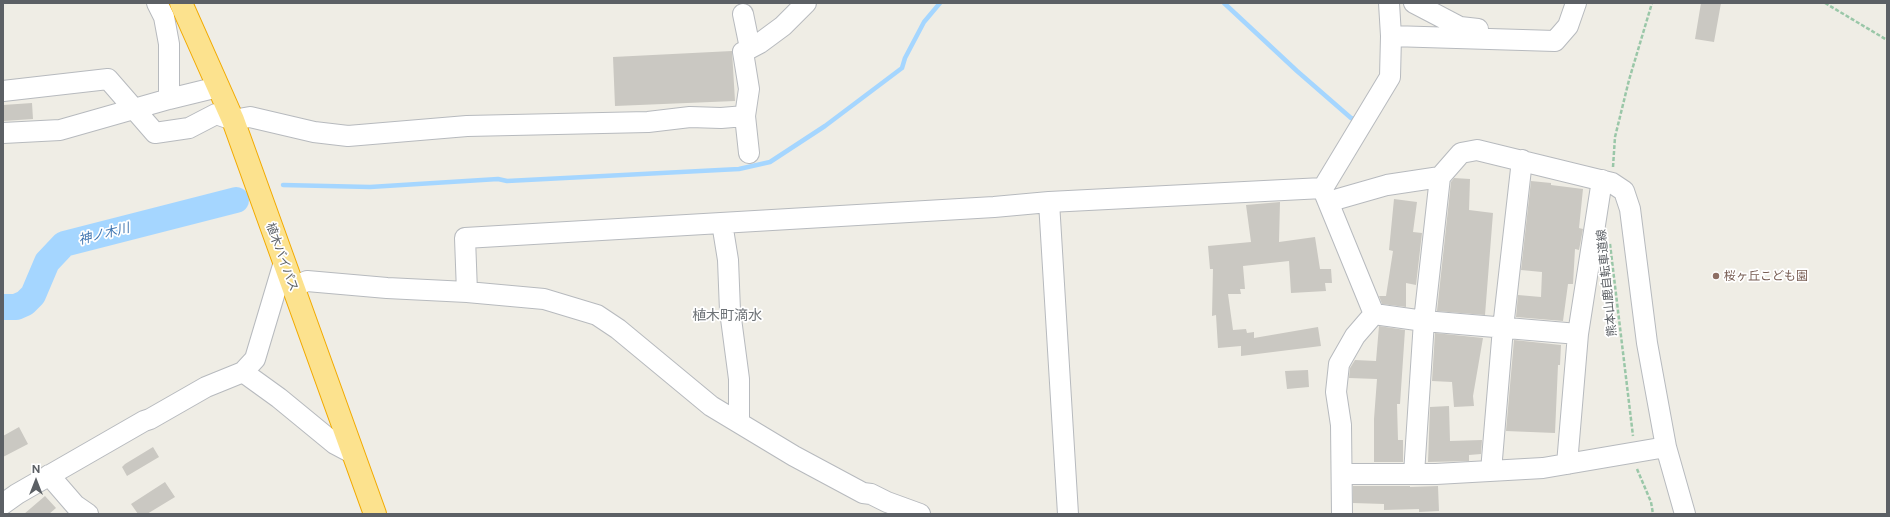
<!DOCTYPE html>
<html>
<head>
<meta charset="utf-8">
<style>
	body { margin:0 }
	#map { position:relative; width:1890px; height:517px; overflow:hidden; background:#efede5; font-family:"Public Sans",sans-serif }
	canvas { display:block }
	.frame { position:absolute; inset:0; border:4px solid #5c6065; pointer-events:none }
	.north { position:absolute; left:16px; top:461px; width:40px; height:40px; -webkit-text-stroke:3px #fff; paint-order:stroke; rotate:0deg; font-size:11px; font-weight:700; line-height:16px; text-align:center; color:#5c6065 }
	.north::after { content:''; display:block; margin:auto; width:14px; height:18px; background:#5c6065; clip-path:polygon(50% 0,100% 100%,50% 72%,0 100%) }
</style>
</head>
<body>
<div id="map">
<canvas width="1890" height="517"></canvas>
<div class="frame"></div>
<div class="north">N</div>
</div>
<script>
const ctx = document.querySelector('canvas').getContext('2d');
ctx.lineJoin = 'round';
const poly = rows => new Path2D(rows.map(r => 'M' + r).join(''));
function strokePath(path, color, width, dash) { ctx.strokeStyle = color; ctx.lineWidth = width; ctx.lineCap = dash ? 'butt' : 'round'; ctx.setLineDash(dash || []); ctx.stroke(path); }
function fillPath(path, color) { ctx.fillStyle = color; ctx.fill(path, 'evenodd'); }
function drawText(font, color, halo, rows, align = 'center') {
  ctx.font = font + ' "Public Sans","Noto Sans JP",sans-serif'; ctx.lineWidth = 3.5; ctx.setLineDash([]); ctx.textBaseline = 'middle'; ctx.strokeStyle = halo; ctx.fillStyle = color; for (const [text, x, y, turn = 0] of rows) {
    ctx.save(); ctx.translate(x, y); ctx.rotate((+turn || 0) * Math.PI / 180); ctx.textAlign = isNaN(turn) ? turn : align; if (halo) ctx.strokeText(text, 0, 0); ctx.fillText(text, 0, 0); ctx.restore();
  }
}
strokePath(poly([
	[1224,3,1297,71,1351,118,1358,120],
	[283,185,370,187,498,179,507,181,739,169,770,162,825,126,902,68,905,58,924,22,940,3]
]), '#a5d6ff', 4.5);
strokePath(poly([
	[3,307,16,307,25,303,33,295,47,262,64,244,236,200]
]), '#a5d6ff', 26);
fillPath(poly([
	[1701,3,1721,3,1714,42,1695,39],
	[732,51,735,101,615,106,613,57],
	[32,103,33,119,3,121,3,105],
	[1454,178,1470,179,1469,210,1493,213,1485,315,1437,311,1451,182],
	[1531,181,1551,183,1551,185,1583,189,1579,228,1583,229,1579,250,1575,249,1573,284,1568,284,1563,321,1516,317,1518,295,1541,297,1542,272,1521,270],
	[1394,199,1417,202,1413,232,1422,233,1416,285,1406,283,1406,307,1382,304,1379,296,1386,296,1393,251,1389,250],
	[1280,202,1279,242,1315,237,1320,269,1331,269,1332,283,1325,283,1326,291,1291,293,1289,261,1243,266,1245,289,1240,289,1241,294,1228,294,1233,330,1246,329,1247,333,1254,332,1254,338,1318,327,1321,346,1241,356,1241,346,1218,348,1216,315,1212,316,1213,269,1210,269,1208,246,1251,242,1246,205],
	[1379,326,1405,330,1400,404,1397,404,1398,440,1403,440,1403,462,1374,462,1374,419,1377,379,1349,378,1350,368,1355,360,1376,361],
	[1435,333,1483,338,1473,396,1474,406,1454,407,1452,382,1432,381],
	[1514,340,1561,345,1560,365,1558,365,1555,433,1506,431],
	[1308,370,1309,387,1287,389,1285,371],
	[1449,406,1450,441,1482,440,1481,454,1469,455,1469,461,1428,462,1430,407],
	[19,427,28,444,3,457,3,436],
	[153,447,159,457,127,476,122,467,125,464],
	[165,482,175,497,147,514,138,514,131,504],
	[1353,486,1410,486,1410,487,1438,486,1439,511,1419,512,1419,509,1384,510,1384,504,1353,503],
	[45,496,56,508,49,514,24,514]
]), '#cac8c2');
const minor = poly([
	[157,3,164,17,169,44,169,99],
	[1414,3,1460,27,1478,29],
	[743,14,750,48],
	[1391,36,1555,41,1568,26,1576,3],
	[3,91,108,79,155,133,189,128,216,114,233,120,250,117,314,132,348,136,467,126,648,122,690,117,721,118,745,116,749,89,743,52,760,43,783,26,806,3],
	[745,116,749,153],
	[3,133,60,130,169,99,218,87],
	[1323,188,1390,77,1391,36,1389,3],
	[1324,192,1374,314,1355,336,1339,364,1336,392,1341,425,1342,514],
	[1049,202,1068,514],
	[1329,204,1338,199,1387,185,1440,177,1461,153,1477,150,1612,183,1624,191,1630,209,1647,343,1666,447,1685,514],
	[722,223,728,260,730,311,739,379,739,422],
	[293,287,307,281,387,288,467,292,544,299,597,315,618,329,711,406,794,456,863,493,871,494,887,502,920,514],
	[467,292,465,238,994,207,1049,202,1323,188],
	[1374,314,1424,321,1578,334],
	[243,372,279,398,335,444,352,453],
	[1567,464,1578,334,1602,180],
	[1491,471,1503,328,1522,160],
	[1342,474,1436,474,1543,468,1666,447],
	[1414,474,1424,321,1440,177],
	[49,475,75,505,88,514],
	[3,504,17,494,144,421,150,419,206,387,243,372,255,359,284,262]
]);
const highway = poly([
	[181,3,233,120,375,514]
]);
strokePath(minor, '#b7babe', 22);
strokePath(highway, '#f2aa01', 24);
strokePath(poly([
	[1825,3,1887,40],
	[1613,167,1615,137,1629,80,1652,3],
	[1610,244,1633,436],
	[1637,469,1651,502,1653,514]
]), '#9ac7a8', 2.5, [4, 2]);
strokePath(minor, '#fff', 20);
strokePath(highway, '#fce28e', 22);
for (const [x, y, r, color] of [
	[1716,276,4,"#8d6e63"]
]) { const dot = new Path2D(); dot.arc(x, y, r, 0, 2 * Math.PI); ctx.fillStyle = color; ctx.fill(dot); strokePath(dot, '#fff', 1.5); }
drawText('12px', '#5c6065', '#fff', [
	["植木バイパス",282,257,70],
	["熊本山鹿自転車道線",1607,283,-96]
]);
drawText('12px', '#785e54', '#fff', [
	["桜ヶ丘こども園",1724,276]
], 'left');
drawText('italic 13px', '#4176b1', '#fff', [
	["神ノ木川",104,234,-14]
]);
drawText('14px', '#6d7277', '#fff', [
	["植木町滴水",727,316]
]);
</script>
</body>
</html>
